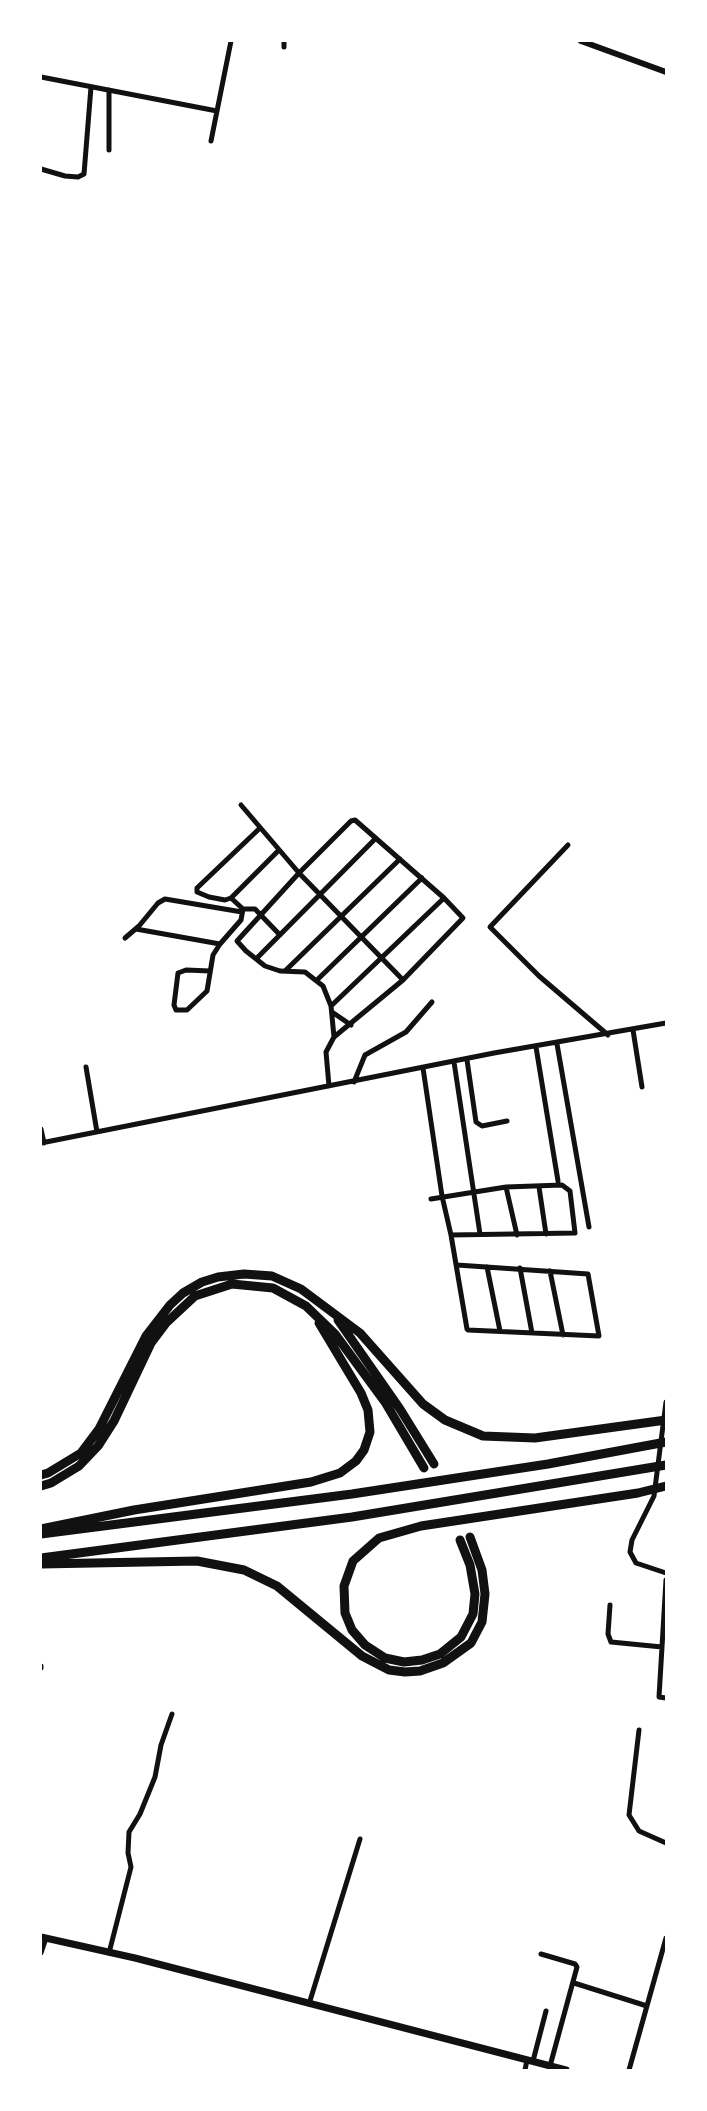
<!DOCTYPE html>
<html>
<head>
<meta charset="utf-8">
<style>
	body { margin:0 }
	#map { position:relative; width:707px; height:2111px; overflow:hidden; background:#fff; font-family:"Libre Baskerville",serif }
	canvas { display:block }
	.frame { position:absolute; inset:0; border:42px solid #fff; pointer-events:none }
</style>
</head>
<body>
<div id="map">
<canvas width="707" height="2111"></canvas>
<div class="frame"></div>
</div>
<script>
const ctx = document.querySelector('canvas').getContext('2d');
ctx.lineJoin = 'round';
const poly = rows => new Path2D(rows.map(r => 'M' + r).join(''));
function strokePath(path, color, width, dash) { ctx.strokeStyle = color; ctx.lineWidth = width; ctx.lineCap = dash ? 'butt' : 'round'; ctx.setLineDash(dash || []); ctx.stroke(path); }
strokePath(poly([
	[284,47,284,41],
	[41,77,217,111],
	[109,90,109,150],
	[211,141,231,41],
	[41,169,65,176,78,177,84,174,91,87],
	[241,805,299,873,403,980],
	[568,845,490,927,539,976,608,1035],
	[231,898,225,900,209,897,197,892,197,888,260,828],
	[243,909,231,898,279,850],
	[243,909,255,909,280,935],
	[136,929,220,944,241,920,243,909],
	[125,938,139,926,158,903,165,899,242,912],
	[256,959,376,838],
	[286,970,400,859],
	[210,971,186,970,178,973,174,1005,176,1010,187,1010,207,991,213,955,220,944],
	[317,980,422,878],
	[331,1006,444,898],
	[332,1012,351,1025],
	[633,1030,642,1087],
	[557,1044,589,1227],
	[536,1047,558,1181],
	[467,1060,476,1122,482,1126,507,1121],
	[454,1062,480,1234],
	[86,1067,97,1132],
	[423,1068,442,1196,451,1235,467,1329,468,1330,599,1336,588,1274,457,1265],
	[354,1082,365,1055,406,1032,432,1002],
	[329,1086,326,1052,334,1037,331,1006,323,986,305,972,280,971,265,966,246,951,237,941,299,873,351,821,355,820,444,898,463,918,403,980,334,1037],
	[41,1129,44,1143],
	[41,1143,494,1053,666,1023],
	[506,1187,517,1235],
	[539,1187,546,1234],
	[431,1199,506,1187,562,1185,570,1191,575,1233,451,1235],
	[487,1267,500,1331],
	[520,1268,532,1333],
	[550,1271,563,1335],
	[666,1402,654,1496,632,1540,630,1552,636,1563,666,1573],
	[666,1580,659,1697,666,1698],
	[610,1605,608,1634,611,1642,662,1647],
	[41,1666,41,1668],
	[639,1730,629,1815,639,1831,666,1843],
	[41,1953,46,1938],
	[109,1953,131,1867,128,1853,129,1832,140,1814,155,1777,161,1745,172,1714],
	[541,1954,575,1964,577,1967,550,2066],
	[574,1983,647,2006],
	[309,2004,360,1839],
	[533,2061,546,2011],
	[525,2070,527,2060],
	[629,2070,666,1938]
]), '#111', 5);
strokePath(poly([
	[581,41,666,72]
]), '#111', 6);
strokePath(poly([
	[41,1937,135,1958,566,2070]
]), '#111', 7);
strokePath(poly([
	[338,1320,400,1409,434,1464],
	[41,1475,48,1473,81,1453,99,1429,146,1336,170,1305,183,1293,202,1282,218,1277,244,1274,272,1276,301,1289,360,1333,423,1404,445,1420,483,1436,535,1438,666,1420],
	[41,1486,51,1483,79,1466,98,1446,114,1421,151,1343,166,1323,195,1296,232,1284,273,1288,306,1306,335,1334,385,1402,424,1468],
	[41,1529,134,1510,311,1482,340,1473,356,1461,364,1450,370,1432,368,1410,361,1393,319,1323],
	[41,1534,352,1494,548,1464,666,1442],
	[460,1540,470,1565,475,1594,473,1614,461,1637,440,1654,422,1660,404,1662,385,1658,365,1645,352,1630,345,1613,344,1586,353,1561,379,1538,421,1526,638,1493,666,1486],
	[41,1558,352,1517,666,1465],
	[41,1564,197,1561,244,1570,277,1586,362,1656,389,1670,405,1672,420,1671,443,1663,471,1643,482,1622,485,1594,482,1570,470,1537]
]), '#111', 9);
</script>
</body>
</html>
